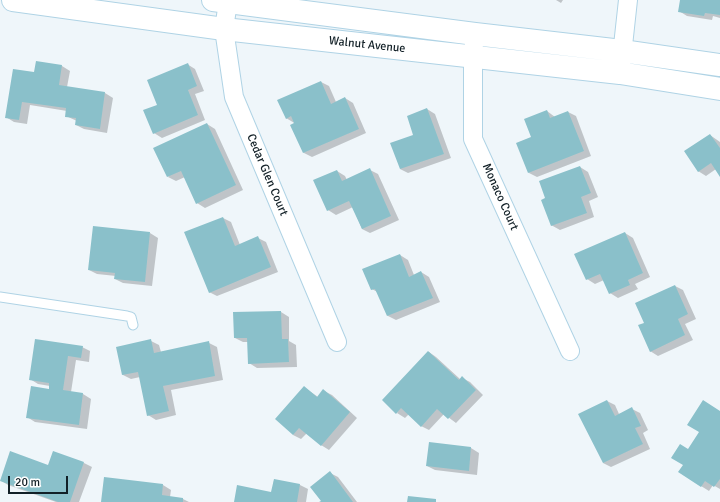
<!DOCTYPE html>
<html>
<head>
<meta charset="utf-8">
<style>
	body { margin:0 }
	#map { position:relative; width:720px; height:502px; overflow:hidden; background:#eff6fa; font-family:Signika,sans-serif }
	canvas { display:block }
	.scale { position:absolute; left:8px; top:476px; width:60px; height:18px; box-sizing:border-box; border:2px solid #122027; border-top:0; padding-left:5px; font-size:12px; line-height:14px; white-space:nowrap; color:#122027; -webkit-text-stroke:3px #fff; paint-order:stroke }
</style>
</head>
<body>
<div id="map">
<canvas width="720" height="502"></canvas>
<div class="scale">20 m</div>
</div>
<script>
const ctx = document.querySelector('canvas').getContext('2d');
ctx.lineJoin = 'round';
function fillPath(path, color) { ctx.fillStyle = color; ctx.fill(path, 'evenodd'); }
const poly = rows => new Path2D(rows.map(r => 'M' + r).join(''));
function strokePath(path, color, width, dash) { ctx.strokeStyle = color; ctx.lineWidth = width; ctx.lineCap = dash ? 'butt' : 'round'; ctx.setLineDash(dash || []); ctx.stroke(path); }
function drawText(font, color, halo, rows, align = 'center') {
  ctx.font = font + ' Signika,sans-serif'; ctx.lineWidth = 3; ctx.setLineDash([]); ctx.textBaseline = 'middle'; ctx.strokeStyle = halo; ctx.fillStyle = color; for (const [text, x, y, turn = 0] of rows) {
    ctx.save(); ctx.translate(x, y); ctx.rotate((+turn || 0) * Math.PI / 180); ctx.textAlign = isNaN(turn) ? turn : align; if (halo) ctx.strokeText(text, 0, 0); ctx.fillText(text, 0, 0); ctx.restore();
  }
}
fillPath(poly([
	[556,0,563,0,561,3],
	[681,0,720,0,720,18,713,16,712,20,687,16,679,11],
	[37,62,62,66,70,71,67,87,105,93,113,98,107,133,84,129,76,125,77,121,66,116,67,111,30,105,27,124,14,122,6,117,35,74],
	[187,64,195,69,204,91,195,94,205,120,162,138,154,133,158,106],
	[321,82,329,86,336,102,345,98,353,103,366,133,312,157,304,153,292,126,296,124,286,118],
	[427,109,435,114,451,158,408,173,400,169],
	[547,111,555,117,568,112,576,116,591,156,537,177,529,173,532,138],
	[207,124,215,129,243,190,205,208,197,203,185,177,176,181,168,177],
	[710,135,720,142,720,175,716,169,706,176,698,171],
	[580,167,588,172,598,197,589,201,594,217,560,230,551,225,547,199],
	[370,170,378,174,399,220,370,233,362,229,353,207,336,215,328,210,337,171,345,176,347,180],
	[223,218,231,222,240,245,258,238,266,242,278,272,217,296,209,292],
	[150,233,158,238,152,286,123,283,115,279,116,276,97,274,89,270],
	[625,233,633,238,650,277,635,284,638,289,618,298,610,293,604,280,595,284,587,279],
	[400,255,408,260,414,275,421,272,429,277,440,302,396,320,388,316,379,293,372,289],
	[675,286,683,290,696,319,685,324,693,340,658,356,650,351,645,323],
	[281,312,289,317,289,341,296,345,297,367,257,368,249,363,248,342,243,342,235,338],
	[151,341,159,345,161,352,209,343,217,347,223,380,171,390,176,415,156,420,148,415,140,377,131,379,123,375,118,347],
	[82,347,90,351,89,362,76,360,71,392,83,394,91,399,87,429,35,422,27,417,50,390,50,386,38,384,30,379],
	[429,352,436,357,460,379,462,378,470,382,483,395,456,423,444,414,429,430,421,426,409,414,405,418,397,413],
	[304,387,318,397,324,391,332,395,357,418,329,450,321,445,307,433,301,439,293,435],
	[607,401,615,405,619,414,632,409,640,413,648,430,643,433,650,449,611,467,603,463],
	[720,412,720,489,713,485,709,491,701,486,685,465,689,450],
	[430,443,471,448,479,453,477,475,435,470,427,466],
	[84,463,92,467,79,502,56,502,8,485,0,480,48,466],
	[330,473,338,477,357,502,321,502],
	[274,480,300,485,308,489,306,502,235,502,272,493],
	[163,485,171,490,170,497,183,499,189,502,104,502]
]), '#0003');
fillPath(poly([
	[680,0,720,0,720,15,705,13,704,16,678,12],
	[36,61,62,65,59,85,105,92,100,129,75,125,76,118,65,117,66,108,22,102,19,120,5,118,13,69,34,72],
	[188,63,197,86,188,90,198,115,153,134,143,110,157,105,147,80],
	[321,81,331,104,345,97,359,129,303,153,290,125,294,123,291,116,286,119,277,100],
	[427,108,444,154,400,169,390,143,413,135,407,116],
	[547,110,550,118,568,111,584,151,528,173,516,143,531,137,524,119],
	[207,123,236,185,196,204,181,171,167,177,153,148],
	[710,134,720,148,720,177,711,163,698,172,684,151],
	[580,166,591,193,581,197,587,213,551,226,541,200,545,198,539,181],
	[370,168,391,216,362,229,349,201,327,211,313,180,337,170,342,181],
	[223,217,235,246,258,236,271,267,209,293,184,232],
	[93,226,150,232,145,282,114,279,115,273,88,270],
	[625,232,643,273,628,280,630,285,609,294,600,274,586,280,574,254],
	[400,254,409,277,421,271,433,298,387,316,375,289,371,290,362,269],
	[675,285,688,314,678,319,685,335,650,352,638,325,644,323,635,303],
	[281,311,282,339,288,339,289,362,248,364,247,338,234,338,233,312],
	[35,339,83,346,81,358,68,356,63,390,83,393,79,425,26,418,31,386,49,389,49,383,29,380],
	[151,339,154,353,209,341,215,376,163,386,169,411,147,416,138,372,122,375,116,347],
	[428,351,459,380,462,376,476,390,448,419,437,409,421,427,401,408,396,414,382,400],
	[304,386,317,397,323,389,350,412,321,446,299,428,293,435,275,419],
	[607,400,615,416,632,407,641,426,635,428,643,444,603,463,578,414],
	[703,400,720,411,720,479,714,487,705,481,701,487,678,472,683,465,671,458,680,444,688,449,699,432,687,425],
	[429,442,471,447,469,471,426,466],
	[10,451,48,465,53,451,84,462,70,502,58,502,0,481],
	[330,471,353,502,319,502,321,501,310,487],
	[104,477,163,484,162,495,183,498,183,502,101,502],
	[274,479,300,484,297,502,234,502,237,485,271,492],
	[408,496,436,499,436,502,407,502]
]), '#8ac0ca');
const lane = poly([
	[0,297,127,316,131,317,133,325]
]);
const street = poly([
	[228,2,224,29,234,97,337,342],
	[474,43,473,57,473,139,570,351],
	[621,64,628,0]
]);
const secondary = poly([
	[13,0,224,29,620,73,720,89],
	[213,0,475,34,622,51,720,65]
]);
strokePath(lane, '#afd3e5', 11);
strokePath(street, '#afd3e5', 20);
strokePath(secondary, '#afd3e5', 24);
strokePath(lane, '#fff', 9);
strokePath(street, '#fff', 18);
strokePath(secondary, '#fff', 22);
drawText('12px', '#122027', '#fff', [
	["Walnut Avenue",367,45,6],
	["Cedar Glen Court",267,175,67],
	["Monaco Court",500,197,66]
]);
</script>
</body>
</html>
